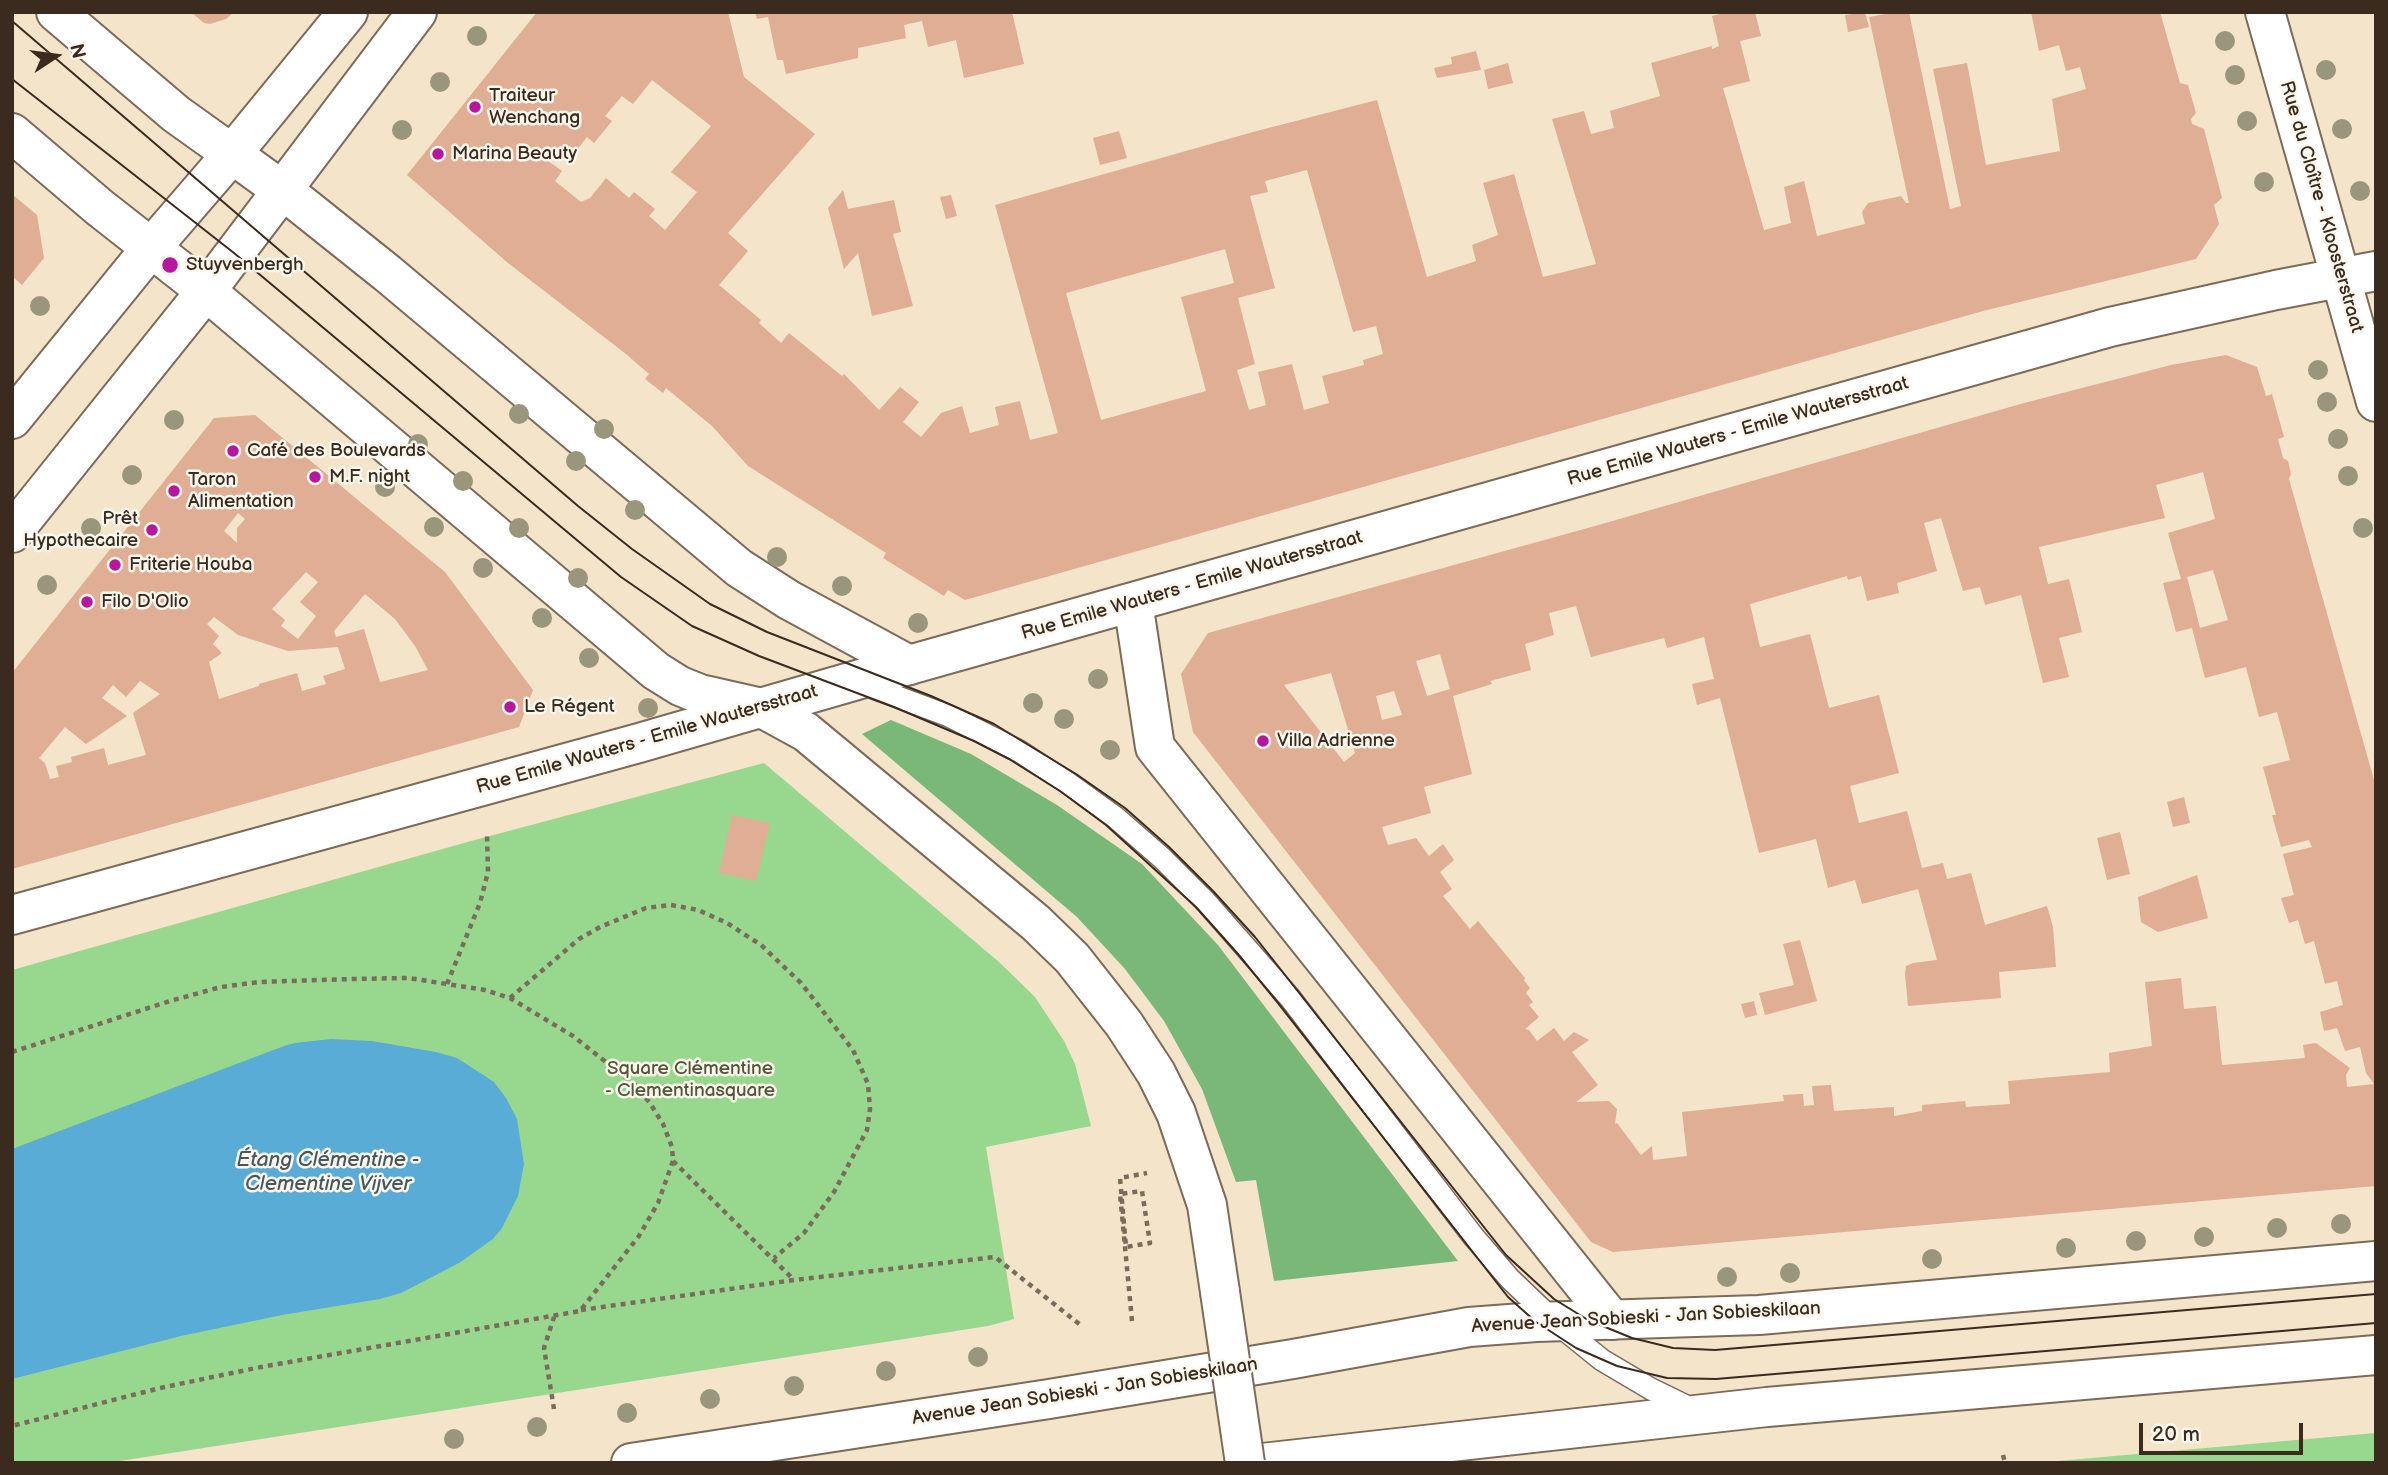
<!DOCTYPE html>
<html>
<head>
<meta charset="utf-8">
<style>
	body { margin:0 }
	#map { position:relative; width:2388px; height:1475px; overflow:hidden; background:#f3e4ca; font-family:"Balsamiq Sans",sans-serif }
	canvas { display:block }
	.frame { position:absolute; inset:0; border:14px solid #3b2a1e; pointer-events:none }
	.north { position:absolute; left:21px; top:21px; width:70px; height:70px; -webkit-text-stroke:5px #fbf7ec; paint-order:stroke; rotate:77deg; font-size:19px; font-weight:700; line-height:28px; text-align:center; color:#3b2a1e }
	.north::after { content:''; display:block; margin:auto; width:24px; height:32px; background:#3b2a1e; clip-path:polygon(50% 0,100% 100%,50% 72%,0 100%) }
	.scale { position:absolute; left:2139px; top:1423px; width:164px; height:32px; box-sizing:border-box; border:4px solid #3b2a1e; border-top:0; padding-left:9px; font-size:21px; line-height:24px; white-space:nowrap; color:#3b2a1e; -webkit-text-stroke:5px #fbf7ec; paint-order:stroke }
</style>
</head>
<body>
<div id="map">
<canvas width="2388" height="1475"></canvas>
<div class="frame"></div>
<div class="north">N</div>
<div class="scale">20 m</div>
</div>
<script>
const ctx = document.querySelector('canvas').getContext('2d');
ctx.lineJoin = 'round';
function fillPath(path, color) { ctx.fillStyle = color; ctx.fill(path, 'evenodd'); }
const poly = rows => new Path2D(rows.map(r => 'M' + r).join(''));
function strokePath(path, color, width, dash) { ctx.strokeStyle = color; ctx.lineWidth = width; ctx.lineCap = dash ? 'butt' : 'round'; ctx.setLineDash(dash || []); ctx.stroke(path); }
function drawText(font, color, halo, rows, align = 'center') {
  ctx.font = font + ' "Balsamiq Sans",sans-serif'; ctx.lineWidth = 5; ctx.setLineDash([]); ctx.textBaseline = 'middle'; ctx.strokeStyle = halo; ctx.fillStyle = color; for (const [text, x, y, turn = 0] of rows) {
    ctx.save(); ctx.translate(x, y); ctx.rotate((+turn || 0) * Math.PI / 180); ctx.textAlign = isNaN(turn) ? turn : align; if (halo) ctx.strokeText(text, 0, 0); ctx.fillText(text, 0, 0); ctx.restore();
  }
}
fillPath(poly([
	[764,763,999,962,1035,997,1064,1041,1075,1064,1091,1126,986,1147,1014,1319,988,1326,107,1463,12,1463,12,970,471,841],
	[2376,1433,2376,1463,2035,1463]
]), '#98d88e');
fillPath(poly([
	[891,720,971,754,1057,805,1142,864,1218,945,1458,1261,1274,1281,1256,1180,1236,1182,1202,1089,1164,1021,1125,969,1077,917,862,734]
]), '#7ab879');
fillPath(poly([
	[331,1039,372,1041,436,1052,457,1058,494,1082,506,1098,517,1119,524,1164,518,1196,502,1228,493,1239,459,1263,401,1293,380,1299,282,1315,181,1336,12,1379,12,1149,284,1046,295,1043]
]), '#59acd5');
fillPath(poly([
	[191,12,234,12,226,19,210,24,204,23],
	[537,12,728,12,744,77,815,134,728,233,748,251,719,285,761,320,759,323,781,343,789,333,842,376,844,374,879,410,900,387,919,402,903,422,921,437,941,413,962,406,970,433,999,425,995,407,1020,401,1030,440,1058,433,995,205,1253,132,1377,100,1427,277,1476,261,1472,245,1498,235,1483,183,1514,174,1543,277,1596,264,1552,119,1584,111,1591,134,1614,128,1610,111,1660,96,1651,63,1712,46,1712,49,1719,46,1712,16,1727,12,1755,12,1761,36,1740,41,1750,81,1723,88,1764,230,1791,223,1784,187,1804,181,1817,236,1865,224,1862,212,1868,203,1901,196,1906,203,1909,203,1869,17,1896,12,1909,12,1950,209,1961,206,1933,69,1967,63,1986,165,2060,151,2052,99,2086,89,2080,67,2066,71,2059,45,2039,51,2031,12,2160,12,2180,83,2188,85,2196,113,2191,119,2192,124,2204,129,2222,198,2214,205,2219,224,2196,259,1983,311,965,600,948,590,944,596,883,558,886,553,748,466,712,426,666,388,663,393,645,379,649,374,626,354,508,263,407,175],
	[652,80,711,126,671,172,697,192,665,230,649,216,655,209,634,192,629,198,606,178,590,198,581,202,555,181,562,171,548,161,559,147,572,156,587,137,594,143,612,121,605,116,622,96,633,104],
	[1307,170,1353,332,1376,326,1383,354,1363,360,1364,365,1322,376,1329,403,1304,410,1292,364,1258,372,1266,405,1249,410,1237,370,1255,364,1238,298,1275,288,1250,196,1268,192,1265,181],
	[1225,249,1234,283,1181,297,1206,391,1101,420,1066,293],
	[755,12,1012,12,1024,64,964,78,956,40,928,47,922,21,904,25,906,38,858,48,858,58,786,74,783,60,777,60,768,17,757,19],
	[1865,12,1869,27,1848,32,1845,15],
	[1476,51,1481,70,1437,78,1434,68,1452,64,1451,57],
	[1508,63,1513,83,1488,89,1484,70],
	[1119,131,1127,158,1100,165,1093,138],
	[843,190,848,209,894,200,901,232,893,234,913,306,872,316,858,253,844,269,828,208],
	[12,194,37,215,44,258,22,285,12,276],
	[951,195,957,216,946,219,940,197],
	[2226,355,2257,367,2266,396,2272,394,2284,437,2278,439,2283,458,2288,461,2291,474,2289,479,2376,787,2376,1186,1613,1252,1591,1242,1193,732,1181,674,1208,633,1595,526,2024,403,2171,365],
	[2203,472,2215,519,2168,533,2181,579,2163,583,2176,632,2192,628,2205,678,2246,667,2259,717,2277,712,2290,760,2263,767,2276,815,2272,815,2281,847,2309,840,2312,847,2283,854,2294,895,2281,898,2289,923,2298,920,2305,944,2314,941,2325,984,2337,981,2343,1005,2320,1012,2324,1031,2337,1028,2345,1051,2360,1047,2366,1073,2374,1084,2347,1087,2346,1075,2350,1068,2316,1043,2303,1045,2305,1058,2222,1065,2216,1006,2184,1009,2181,978,2145,982,2152,1046,2109,1053,2110,1072,2008,1081,2010,1104,1966,1107,1965,1101,1922,1105,1922,1111,1894,1116,1894,1107,1834,1111,1831,1085,1812,1086,1814,1105,1804,1106,1803,1094,1783,1095,1784,1101,1682,1112,1687,1156,1653,1160,1652,1146,1641,1155,1617,1123,1615,1124,1617,1109,1609,1101,1576,1102,1598,1085,1572,1052,1589,1040,1574,1032,1564,1041,1554,1028,1537,1041,1529,1030,1525,1029,1539,1017,1529,1005,1533,1002,1526,993,1530,988,1524,980,1525,978,1478,921,1470,929,1443,896,1452,889,1440,872,1454,860,1443,844,1429,856,1416,838,1388,845,1382,827,1431,813,1424,787,1472,774,1453,696,1492,684,1490,681,1531,670,1525,644,1554,635,1549,613,1576,606,1591,657,1664,638,1667,648,1704,637,1714,679,1692,684,1697,705,1720,698,1759,853,1816,839,1828,888,1855,880,1862,904,1918,889,1937,960,1913,963,1906,966,1905,974,1908,1006,2001,998,1999,972,2056,967,2053,927,2047,906,1985,925,1971,873,1947,879,1943,863,1922,868,1907,811,1859,823,1850,786,1899,773,1879,695,1829,708,1810,634,1760,647,1750,604,1847,576,1848,580,1861,576,1867,601,1899,593,1897,583,1937,571,1924,523,1941,518,1963,591,1980,587,1985,605,2021,595,2043,683,2069,677,2059,638,2082,632,2069,579,2048,584,2039,547,2165,518,2156,485],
	[2213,570,2228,620,2200,628,2187,577],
	[1440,654,1450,689,1427,696,1416,661],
	[1331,673,1355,753,1344,762,1284,685],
	[1394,691,1402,715,1382,720,1376,696],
	[255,415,445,572,533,690,519,727,12,869,12,673,214,418],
	[238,513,245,519,237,528,237,543,224,531],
	[306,572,318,582,300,602,316,616,298,639,281,626,285,620,272,609],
	[365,594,395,619,415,646,428,670,380,682,364,629,336,637,334,631],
	[214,617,238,635,288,651,338,647,345,669,323,676,326,684,302,691,297,673,259,684,259,686,219,699,209,662,222,653,213,644,219,636,207,624],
	[140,681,160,694,133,713,146,755,108,765,104,748,71,757,72,762,56,766,59,777,50,779,45,763,39,758,65,727,86,744,127,716,102,698,113,685,126,697],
	[2184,797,2190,823,2173,827,2167,802],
	[732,815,770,823,756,881,719,873],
	[2120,832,2130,874,2107,880,2097,838],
	[2197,875,2208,918,2158,932,2141,922,2138,897],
	[1800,940,1817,1001,1765,1015,1759,993,1794,985,1783,944],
	[1754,1001,1757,1015,1745,1018,1741,1004]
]), '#e0ad95');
const lane = poly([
	[860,683,949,716,1019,751,1068,783,1115,817,1162,858,1205,901,1291,999,1473,1236,1510,1279,1555,1322,1602,1360,1651,1389,1694,1410]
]);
const street = poly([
	[2265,12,2376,402],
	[1133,602,1155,747,1612,1320],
	[12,915,639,743,909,665,2110,327,2276,290,2376,271]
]);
const secondary = poly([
	[12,419,151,248,232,154,298,202,387,273,739,568,789,600,909,665],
	[12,533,206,291,656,671,680,686,700,694,762,708,806,732,1036,923,1072,958,1124,1024,1156,1073,1176,1113,1207,1205,1220,1292],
	[631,1463,1049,1399,1293,1359,1469,1327,1536,1322,1759,1315,2376,1261],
	[1262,1463,1767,1407,2376,1355]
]);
const primary = poly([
	[56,12,176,114,232,154,348,12],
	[12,133,99,207,206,291,417,12]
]);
strokePath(lane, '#7b6b5a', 24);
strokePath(street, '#7b6b5a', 42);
strokePath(secondary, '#7b6b5a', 42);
strokePath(primary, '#7b6b5a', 42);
strokePath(poly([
	[447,984,480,903,488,872,487,835],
	[510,998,579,939,600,927,646,908,671,905,698,910,727,923,761,945,801,983,853,1050,868,1084,870,1109,867,1130,834,1192,804,1233,774,1258],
	[12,1052,170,1001,221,987,259,982,351,979,408,978,447,984,485,990,510,998,573,1036,635,1085,650,1103,663,1124,672,1147,673,1161,658,1203,639,1236,580,1311,261,1367,160,1388,12,1426],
	[673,1161,794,1280],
	[581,1310,794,1280,995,1257,1083,1327],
	[1132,1321,1120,1194,1142,1191,1150,1243,1126,1247,1120,1178,1147,1173],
	[554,1409,544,1348,554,1317],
	[2003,1455,2005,1463]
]), '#7b6b5a', 4.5, [5, 5]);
strokePath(lane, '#fff', 21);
strokePath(street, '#fff', 38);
strokePath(secondary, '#fff', 38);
strokePath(primary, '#fff', 38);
strokePath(poly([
	[12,21,578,506,632,549,710,604,767,632,931,696,994,724,1076,774,1125,808,1169,847,1213,891,1255,937,1506,1255,1554,1299,1588,1320,1632,1338,1673,1348,1715,1350,2376,1294],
	[12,79,234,253,621,577,692,626,759,656,894,707,974,741,1009,759,1060,791,1106,825,1196,907,1238,954,1278,1003,1508,1297,1536,1322,1576,1348,1617,1366,1667,1378,1716,1379,2376,1323]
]), '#3b2a1e', 2);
const secondaryBridge = poly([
	[1220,1292,1245,1463]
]);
strokePath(secondaryBridge, '#7b6b5a', 42, []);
strokePath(secondaryBridge, '#fff', 38);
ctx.fillStyle = '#9a967b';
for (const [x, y] of [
	[477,36],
	[2225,41],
	[2326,70],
	[2235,75],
	[440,82],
	[2247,121],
	[2342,129],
	[402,130],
	[2264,182],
	[2360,191],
	[40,306],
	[2318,370],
	[2327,402],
	[519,414],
	[174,420],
	[604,429],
	[2338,439],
	[418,444],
	[576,461],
	[132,475],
	[2348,476],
	[463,481],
	[385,487],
	[635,510],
	[434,527],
	[91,528],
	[519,528],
	[2363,528],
	[777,557],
	[483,568],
	[578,578],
	[47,585],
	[842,586],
	[542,618],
	[918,623],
	[589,658],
	[1098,679],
	[1033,703],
	[648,708],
	[1064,719],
	[1110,750],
	[2341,1224],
	[2277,1228],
	[2204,1237],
	[2136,1241],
	[2066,1248],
	[1932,1259],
	[1790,1273],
	[1727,1277],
	[978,1357],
	[886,1371],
	[794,1386],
	[710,1399],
	[627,1413],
	[537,1427],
	[454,1439]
]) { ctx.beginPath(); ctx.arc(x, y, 10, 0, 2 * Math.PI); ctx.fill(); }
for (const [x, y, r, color] of [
	[475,107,7,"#b5179e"],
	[438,154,7,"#b5179e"],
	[170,265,9,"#b5179e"],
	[233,451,7,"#b5179e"],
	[315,477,7,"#b5179e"],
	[174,491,7,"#b5179e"],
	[152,530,7,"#b5179e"],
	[115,565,7,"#b5179e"],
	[87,602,7,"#b5179e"],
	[510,707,7,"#b5179e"],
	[1263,741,7,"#b5179e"]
]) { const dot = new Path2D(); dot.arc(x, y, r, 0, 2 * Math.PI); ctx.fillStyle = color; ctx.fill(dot); strokePath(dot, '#fbf7ec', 2.5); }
drawText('19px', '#3b2a1e', '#fbf7ec', [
	["Traiteur",489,96],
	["Wenchang",489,118],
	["Marina Beauty",452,154],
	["Stuyvenbergh",186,265],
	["Café des Boulevards",247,451],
	["M.F. night",329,477],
	["Taron",188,480],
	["Alimentation",188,502],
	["Prêt",138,519,"right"],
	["Hypothecaire",138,541,"right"],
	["Friterie Houba",129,565],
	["Filo D'Olio",101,602],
	["Le Régent",524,707],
	["Villa Adrienne",1277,741]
], 'left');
drawText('19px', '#3b2a1e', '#fbf7ec', [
	["Rue du Cloître - Kloosterstraat",2321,207,74],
	["Rue Emile Wauters - Emile Wautersstraat",1738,432,-16],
	["Rue Emile Wauters - Emile Wautersstraat",1192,586,-16],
	["Rue Emile Wauters - Emile Wautersstraat",647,740,-16],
	["Avenue Jean Sobieski - Jan Sobieskilaan",1646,1318,-3],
	["Avenue Jean Sobieski - Jan Sobieskilaan",1085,1392,-9]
]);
drawText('19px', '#52563a', '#fbf7ec', [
	["Square Clémentine",690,1069],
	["- Clementinasquare",690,1091]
]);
drawText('italic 21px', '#46585e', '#fbf7ec', [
	["Étang Clémentine -",328,1161],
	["Clementine Vijver",328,1185]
]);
</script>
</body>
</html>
